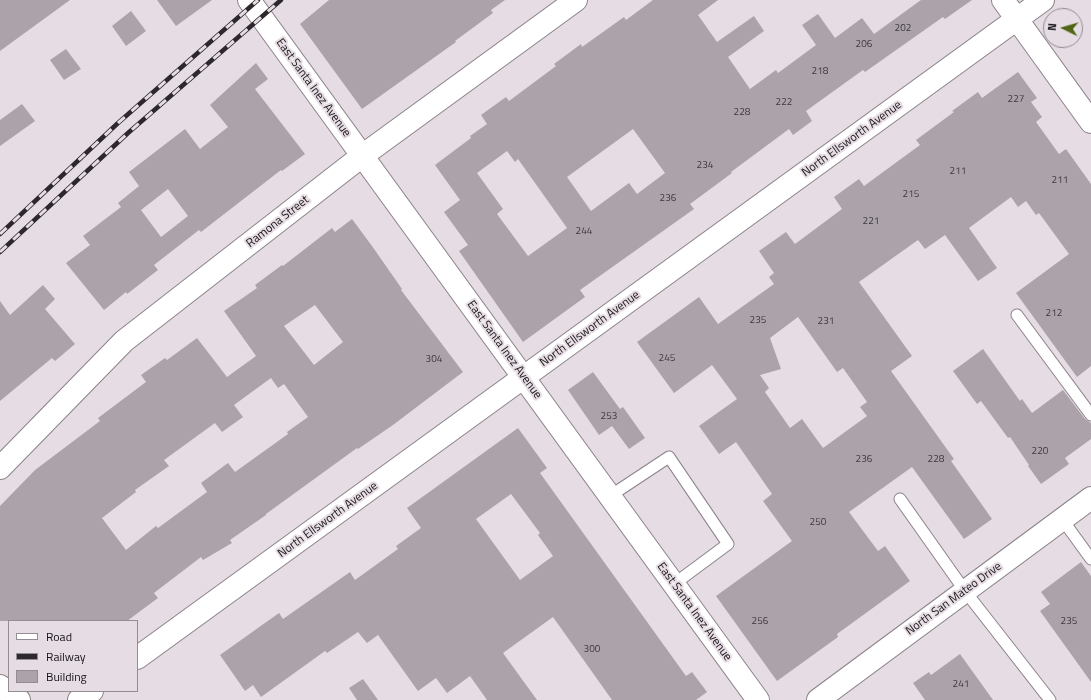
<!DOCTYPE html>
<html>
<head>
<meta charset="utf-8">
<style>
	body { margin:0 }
	#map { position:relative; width:1091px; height:700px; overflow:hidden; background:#e6dce4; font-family:"Titillium Web",sans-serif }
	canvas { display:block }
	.legend { position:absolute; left:8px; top:620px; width:130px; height:72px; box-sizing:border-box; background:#e6dce4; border:1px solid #938c92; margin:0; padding:5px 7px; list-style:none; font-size:12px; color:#171416 }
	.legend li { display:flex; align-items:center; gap:8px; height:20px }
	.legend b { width:20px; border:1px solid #938c92 }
	.north { position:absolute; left:1043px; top:8px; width:40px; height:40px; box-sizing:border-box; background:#e6dce4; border:1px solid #938c92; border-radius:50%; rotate:275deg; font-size:11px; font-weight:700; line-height:16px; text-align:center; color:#171416 }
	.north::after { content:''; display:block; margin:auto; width:14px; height:18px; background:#516614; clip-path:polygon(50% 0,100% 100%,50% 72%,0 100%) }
</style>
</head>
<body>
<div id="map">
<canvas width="1091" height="700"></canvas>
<ul class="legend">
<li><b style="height:5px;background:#fff"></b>Road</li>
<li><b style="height:5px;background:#2c282b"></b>Railway</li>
<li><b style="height:11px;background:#aca3aa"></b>Building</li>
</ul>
<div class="north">N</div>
</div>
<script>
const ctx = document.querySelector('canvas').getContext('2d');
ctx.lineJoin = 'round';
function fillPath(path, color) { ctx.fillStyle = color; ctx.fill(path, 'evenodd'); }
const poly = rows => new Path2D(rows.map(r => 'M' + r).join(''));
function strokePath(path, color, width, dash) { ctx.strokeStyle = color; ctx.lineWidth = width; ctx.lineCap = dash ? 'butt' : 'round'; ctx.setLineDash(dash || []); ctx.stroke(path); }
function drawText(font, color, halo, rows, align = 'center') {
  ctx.font = font + ' "Titillium Web",sans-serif'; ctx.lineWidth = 4; ctx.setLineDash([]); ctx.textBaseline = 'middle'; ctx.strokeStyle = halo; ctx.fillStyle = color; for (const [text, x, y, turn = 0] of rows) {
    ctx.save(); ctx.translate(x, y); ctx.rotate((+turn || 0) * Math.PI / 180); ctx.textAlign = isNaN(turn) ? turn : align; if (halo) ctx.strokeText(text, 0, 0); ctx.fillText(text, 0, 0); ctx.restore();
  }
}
fillPath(poly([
	[0,0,70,0,0,51],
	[157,0,212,0,176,26],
	[329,0,505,0,491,10,493,13,455,41,456,42,362,109,300,24],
	[653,0,718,0,698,15,717,42,754,16,764,31,728,57,750,89,776,70,778,73,816,45,802,25,818,14,835,38,862,18,874,34,921,0,972,0,945,19,943,17,865,72,863,70,806,111,812,121,793,135,789,129,731,172,732,173,690,204,694,209,580,290,585,297,523,342,459,251,468,245,444,212,460,200,435,165,471,138,470,136,487,124,481,115,506,97,509,101,556,66,554,64,581,44,582,47,624,17,626,20],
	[633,129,665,173,637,194,629,183,591,211,567,177],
	[507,151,515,162,518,159,567,228,528,256,497,214,503,209,477,173],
	[131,11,146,31,126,46,112,26],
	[66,49,81,69,64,80,50,60],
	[256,63,268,79,255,89,305,154,282,171,281,170,201,232,199,230,154,265,158,270,127,294,126,292,104,310,66,263,90,245,83,236,121,207,118,203,139,186,129,172,185,129,200,149,228,127,210,105],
	[168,189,188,216,161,237,141,210],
	[1018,72,1037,98,1031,102,1042,117,1036,122,1059,154,1066,149,1091,184,1091,366,1077,377,1016,293,1069,254,1039,213,1036,215,1026,201,1018,207,1011,197,969,228,997,268,978,281,945,235,925,249,918,240,859,282,912,356,891,371,954,459,951,461,992,519,964,539,912,467,849,512,878,551,885,546,910,581,837,634,838,637,777,681,716,596,792,541,763,501,772,494,736,442,719,454,699,426,737,399,712,365,674,393,637,342,699,297,718,324,774,284,769,277,774,273,759,251,786,232,795,244,842,209,834,197,859,179,864,186,920,145,916,140,954,112,952,111,978,92,982,98],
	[798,317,837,372,843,368,867,402,860,407,867,416,823,448,802,419,790,428,765,392,769,388,760,375,781,369,770,338],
	[22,104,35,121,0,146,0,120],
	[352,219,372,246,402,289,401,290,463,372,393,425,358,449,357,448,266,514,266,515,230,540,232,543,203,560,201,557,154,593,158,598,127,621,0,621,0,506,35,470,100,421,98,418,146,382,141,375,165,358,167,360,197,338,227,377,256,356,224,311,257,288,255,285,282,265,283,266,332,228,335,232],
	[315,305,343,342,314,365,284,326],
	[271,378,278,388,284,384,308,417,287,432,288,434,235,472,228,463,201,483,207,492,158,528,156,526,126,550,102,518,136,492,135,490,169,466,164,460,215,423,222,432,243,417,234,405],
	[43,285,55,299,45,309,75,344,55,361,52,358,0,401,0,301,10,315],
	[983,349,1020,401,1022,399,1032,413,1063,390,1085,419,1091,423,1091,439,1065,458,1069,464,1041,484,1028,466,1029,465,1010,437,1008,438,981,401,977,404,953,371],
	[593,372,620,409,623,407,645,438,629,449,612,426,599,435,568,390],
	[518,428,547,468,540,473,686,676,692,672,707,692,696,700,612,700,553,617,503,653,537,700,487,700,470,676,447,693,436,678,418,691,378,635,367,643,358,632,327,653,325,651,261,697,253,685,245,691,220,655,279,613,283,619,350,572,355,580,398,549,396,546,421,528,407,508],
	[511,494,540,533,538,535,553,556,520,580,476,519],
	[1081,562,1091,576,1091,682,1040,611,1050,604,1041,592],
	[960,654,993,700,925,700,913,683,929,672,931,675],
	[363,679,378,700,357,700,349,688]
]), '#aca3aa');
const service = poly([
	[1017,315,1091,415],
	[610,496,669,457,728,544,674,584],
	[900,499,965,591,1050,700],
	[1062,519,1091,559]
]);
const minor = poly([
	[249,0,758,700],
	[1003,0,1091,122],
	[0,468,124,341,362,156,576,0],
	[137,658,1043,0],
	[79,700,92,691]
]);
const secondary = poly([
	[0,686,19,700],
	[818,700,1091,498]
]);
strokePath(service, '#8c838a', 13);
strokePath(minor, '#8c838a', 24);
strokePath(secondary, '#8c838a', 24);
strokePath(service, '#fff', 11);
strokePath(minor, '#fff', 22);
strokePath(secondary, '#fff', 22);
const rail = poly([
	[0,234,118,123,258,0],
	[0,252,128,133,281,0]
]);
strokePath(rail, '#2c282b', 4.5);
strokePath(rail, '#e6dce4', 3, [9]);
drawText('10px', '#3c383b', null, [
	["202",903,29],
	["206",864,45],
	["218",820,72],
	["227",1016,100],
	["222",784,103],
	["228",742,113],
	["234",705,166],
	["211",958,172],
	["211",1060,181],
	["215",911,195],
	["236",668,199],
	["221",871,222],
	["244",584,232],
	["212",1054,314],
	["235",758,321],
	["231",826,322],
	["245",667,359],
	["304",434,360],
	["253",609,417],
	["220",1040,452],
	["236",864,460],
	["228",936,460],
	["250",818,523],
	["256",760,622],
	["235",1069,622],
	["300",592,650],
	["241",961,685]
]);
drawText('12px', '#171416', '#e6dce4', [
	["East Santa Inez Avenue",313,88,54],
	["North Ellsworth Avenue",852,139,-36],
	["Ramona Street",278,222,-38],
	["North Ellsworth Avenue",590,329,-36],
	["East Santa Inez Avenue",504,350,54],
	["North Ellsworth Avenue",328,520,-36],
	["North San Mateo Drive",954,599,-36],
	["East Santa Inez Avenue",694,612,54]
]);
</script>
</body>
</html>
